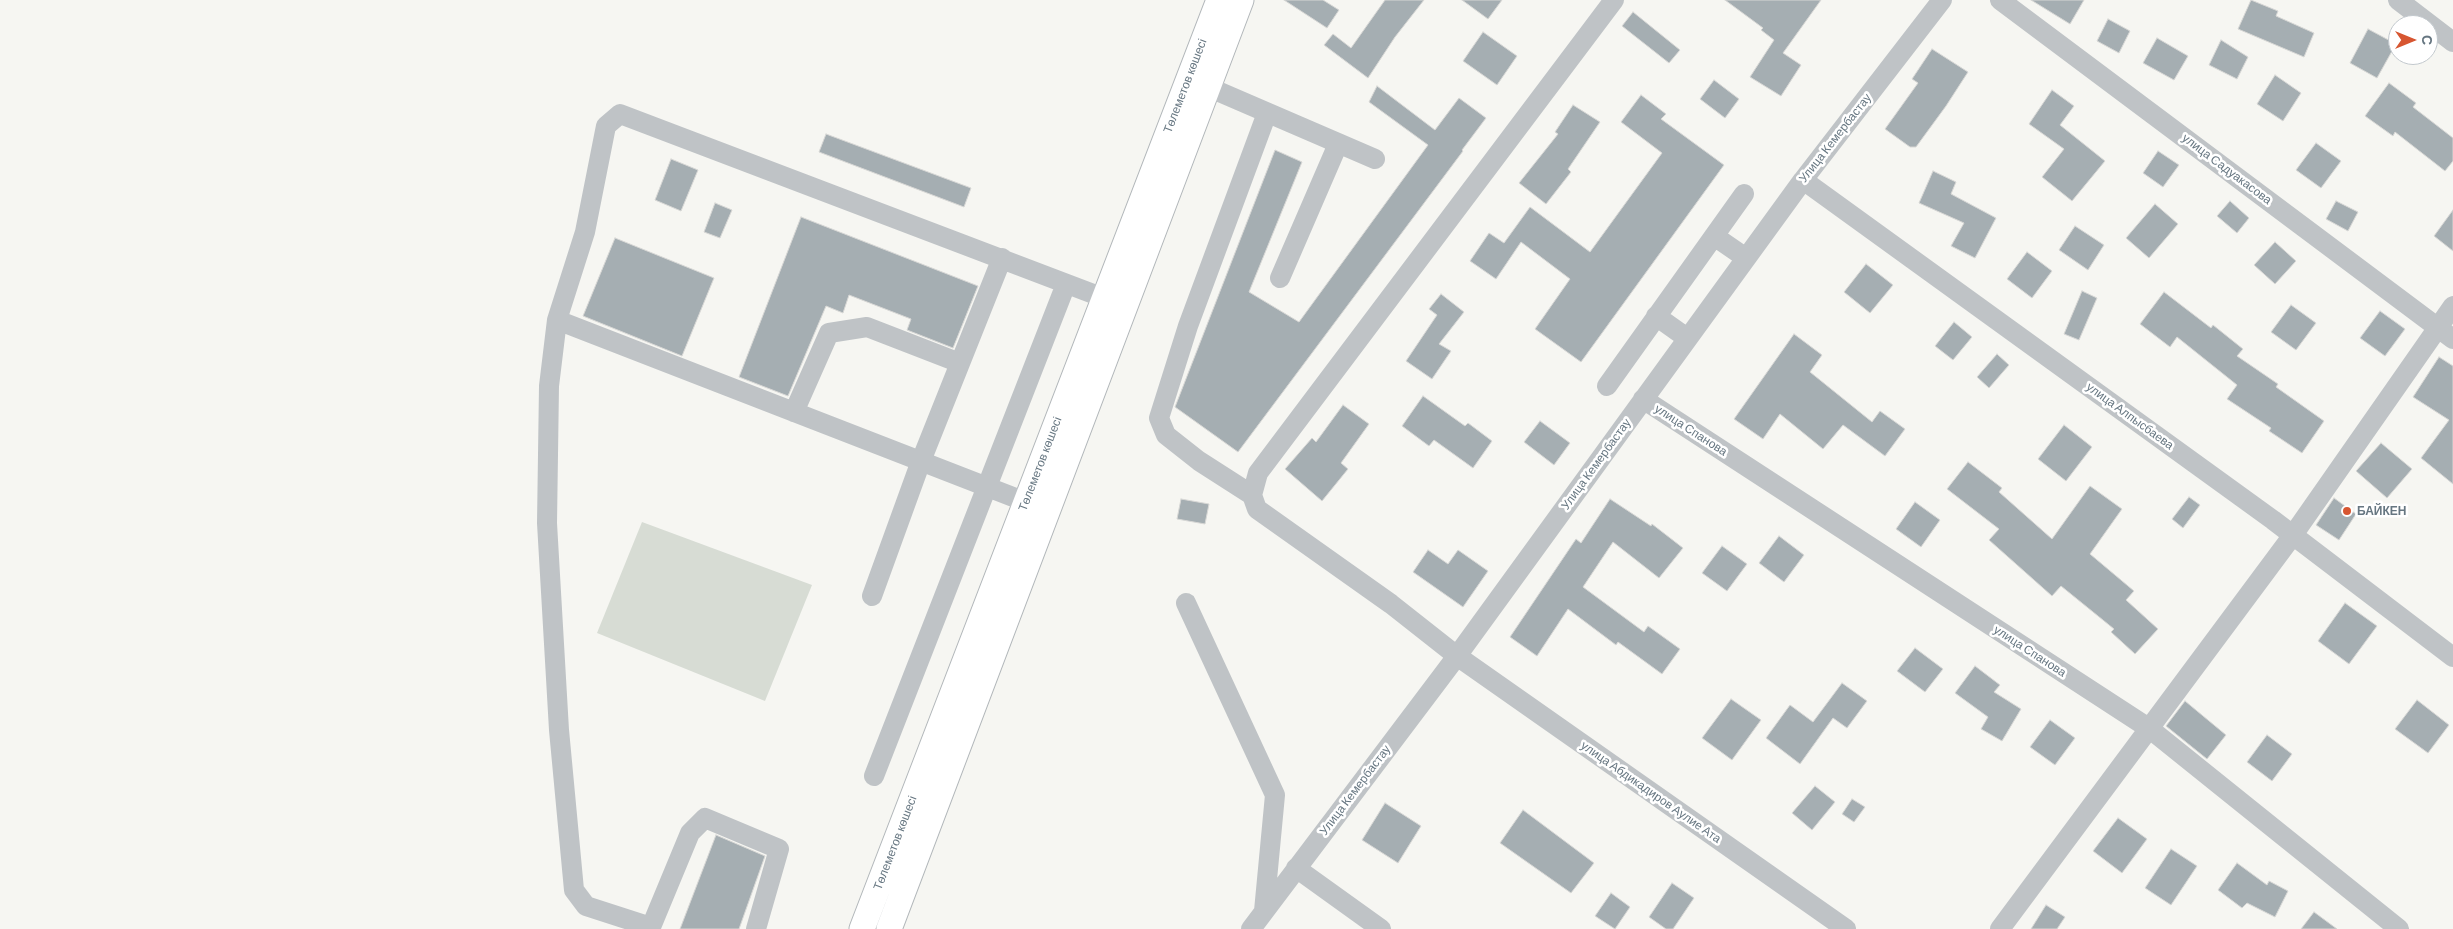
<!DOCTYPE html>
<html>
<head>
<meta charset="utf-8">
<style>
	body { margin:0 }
	#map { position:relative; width:2453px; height:929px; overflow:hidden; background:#f6f6f2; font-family:Barlow,sans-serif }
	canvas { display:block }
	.north { position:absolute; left:2388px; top:15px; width:50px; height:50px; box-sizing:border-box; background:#fff; border:1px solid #c2c8cd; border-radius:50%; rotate:90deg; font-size:14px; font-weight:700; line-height:20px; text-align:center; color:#667681 }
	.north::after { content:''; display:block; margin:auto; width:18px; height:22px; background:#d75631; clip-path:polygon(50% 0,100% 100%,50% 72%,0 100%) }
</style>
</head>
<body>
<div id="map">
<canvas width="2453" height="929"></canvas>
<div class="north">С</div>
</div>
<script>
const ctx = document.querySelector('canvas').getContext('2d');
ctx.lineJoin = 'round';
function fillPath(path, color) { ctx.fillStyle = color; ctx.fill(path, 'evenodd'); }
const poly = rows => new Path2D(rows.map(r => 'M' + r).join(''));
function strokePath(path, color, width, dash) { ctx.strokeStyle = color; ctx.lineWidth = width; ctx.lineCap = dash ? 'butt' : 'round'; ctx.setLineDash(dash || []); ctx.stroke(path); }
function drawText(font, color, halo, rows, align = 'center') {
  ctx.font = font + ' Barlow,sans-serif'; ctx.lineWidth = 5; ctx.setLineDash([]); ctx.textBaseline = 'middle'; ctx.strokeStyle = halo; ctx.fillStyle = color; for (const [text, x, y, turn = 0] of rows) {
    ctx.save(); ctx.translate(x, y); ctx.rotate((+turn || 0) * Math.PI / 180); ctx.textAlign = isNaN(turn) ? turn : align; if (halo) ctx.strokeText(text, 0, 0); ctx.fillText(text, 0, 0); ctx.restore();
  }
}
fillPath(poly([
	[642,522,812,585,765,701,597,633]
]), '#d7dcd4');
const building = poly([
	[1284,0,1323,0,1339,10,1327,28,1284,0],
	[1385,0,1424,0,1395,37,1368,78,1324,45,1333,34,1351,48,1385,0],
	[1462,0,1502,0,1488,19,1462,0],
	[1725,0,1821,0,1783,53,1801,65,1781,96,1750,77,1774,40,1761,30,1763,28,1725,0],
	[2031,0,2084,0,2070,24,2031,0],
	[2251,0,2278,11,2276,16,2314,33,2304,57,2238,29,2251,0],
	[1633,12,1680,50,1669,63,1622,26,1633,12],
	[2108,19,2130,31,2119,53,2097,41,2108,19],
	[2368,29,2396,44,2377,78,2350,63,2368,29],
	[1483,32,1517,56,1497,85,1463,61,1483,32],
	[2157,38,2188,56,2174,80,2143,63,2157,38],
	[2221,40,2248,57,2237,79,2209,65,2221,40],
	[1932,49,1968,72,1946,106,1916,147,1910,147,1885,129,1918,83,1912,79,1932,49],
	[2275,75,2301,93,2283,121,2257,104,2275,75],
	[1714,80,1739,99,1725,118,1700,99,1714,80],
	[2389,83,2416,103,2413,107,2453,138,2453,161,2445,171,2395,132,2393,136,2365,116,2389,83],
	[1377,86,1435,130,1459,98,1486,118,1462,150,1463,151,1238,452,1175,407,1275,150,1302,162,1249,292,1299,322,1428,145,1369,102,1377,86],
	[2052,90,2074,106,2060,125,2105,161,2072,201,2042,177,2064,149,2029,124,2052,90],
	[1641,95,1666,114,1661,119,1724,165,1581,362,1535,329,1570,279,1521,242,1496,279,1470,261,1489,233,1504,243,1530,207,1590,252,1662,153,1621,122,1641,95],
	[1573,105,1600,122,1568,169,1571,172,1546,204,1519,183,1558,134,1555,132,1573,105],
	[826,134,971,188,964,207,819,152,826,134],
	[2316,143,2341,161,2321,188,2296,170,2316,143],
	[2158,151,2179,165,2163,187,2143,173,2158,151],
	[671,159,698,170,681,211,655,200,671,159],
	[1933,171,1956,182,1951,194,1996,218,1975,258,1951,246,1964,223,1919,203,1933,171],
	[2230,201,2249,218,2237,233,2217,216,2230,201],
	[2336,201,2358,212,2348,231,2326,219,2336,201],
	[715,203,732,210,720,238,704,232,715,203],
	[2155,204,2178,224,2149,258,2126,238,2155,204],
	[2453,210,2453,251,2434,236,2453,210],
	[801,217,978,286,953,348,907,330,911,319,849,295,843,313,826,306,788,396,739,377,801,217],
	[2075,226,2104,245,2088,270,2059,250,2075,226],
	[615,238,714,278,682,356,583,316,615,238],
	[2275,242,2296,261,2275,284,2254,265,2275,242],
	[2027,252,2052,271,2032,298,2007,279,2027,252],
	[1866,264,1893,285,1870,313,1844,292,1866,264],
	[2082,291,2097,298,2079,340,2064,334,2082,291],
	[2164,292,2211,328,2213,325,2243,349,2237,356,2278,384,2276,387,2324,421,2302,453,2269,431,2271,428,2227,399,2237,385,2177,337,2170,347,2140,324,2164,292],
	[1441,294,1464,312,1439,344,1451,351,1432,379,1406,361,1437,315,1429,309,1441,294],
	[2291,305,2316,323,2296,350,2271,332,2291,305],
	[2380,311,2405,329,2385,356,2360,338,2380,311],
	[1954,322,1972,337,1953,360,1935,346,1954,322],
	[1794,334,1822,355,1810,372,1872,422,1880,411,1905,429,1885,456,1843,425,1823,449,1780,414,1763,439,1734,419,1794,334],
	[1997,354,2009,365,1989,388,1977,377,1997,354],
	[2439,357,2453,366,2453,484,2421,458,2449,420,2413,397,2439,357],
	[1423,396,1465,426,1468,423,1492,441,1473,468,1434,440,1429,446,1402,426,1423,396],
	[1343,405,1369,424,1341,463,1348,469,1322,501,1285,469,1312,438,1316,442,1343,405],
	[1540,421,1570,443,1554,465,1524,442,1540,421],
	[2064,425,2092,447,2066,481,2038,459,2064,425],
	[2381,443,2412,469,2387,498,2356,471,2381,443],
	[1968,462,2002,488,1999,492,2052,539,2090,486,2122,509,2090,554,2134,591,2126,600,2158,629,2135,654,2111,632,2114,629,2061,586,2052,596,1989,540,1999,529,1947,489,1968,462],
	[2189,497,2200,505,2183,528,2172,519,2189,497],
	[2334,498,2356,514,2339,540,2316,525,2334,498],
	[1181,499,1209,504,1205,524,1177,519,1181,499],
	[1610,499,1651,526,1652,524,1683,548,1659,578,1613,542,1583,587,1644,632,1648,626,1680,649,1662,674,1618,642,1616,645,1568,609,1537,656,1510,637,1576,539,1581,543,1610,499],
	[1915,502,1940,520,1921,547,1896,529,1915,502],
	[1779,536,1804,555,1784,582,1759,563,1779,536],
	[1722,546,1747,564,1727,591,1702,573,1722,546],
	[1428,550,1448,564,1458,550,1488,571,1463,607,1413,572,1428,550],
	[2345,603,2377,626,2349,664,2318,641,2345,603],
	[1915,648,1943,669,1925,692,1897,671,1915,648],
	[1975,666,2000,685,1994,692,2021,709,2002,741,1981,729,1988,717,1955,693,1975,666],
	[1842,683,1867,701,1847,728,1833,718,1800,764,1766,738,1790,705,1813,722,1842,683],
	[1731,699,1761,720,1732,760,1702,738,1731,699],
	[2417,700,2449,725,2428,753,2395,729,2417,700],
	[2185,701,2226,735,2207,759,2166,726,2185,701],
	[2050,720,2075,738,2055,765,2030,747,2050,720],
	[2267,735,2292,754,2272,781,2247,762,2267,735],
	[1815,786,1835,802,1812,830,1792,813,1815,786],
	[1852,799,1865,807,1854,822,1842,814,1852,799],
	[1385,803,1421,826,1398,863,1362,840,1385,803],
	[1523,810,1594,863,1571,893,1500,843,1523,810],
	[2118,818,2147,839,2122,873,2093,851,2118,818],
	[716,835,765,856,739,929,680,929,716,835],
	[2171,849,2197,866,2171,905,2145,888,2171,849],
	[2237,863,2267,885,2269,881,2288,891,2275,917,2247,903,2242,908,2218,890,2237,863],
	[1672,883,1694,898,1673,929,1666,929,1649,917,1672,883],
	[1611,893,1630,907,1615,929,1595,916,1611,893],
	[2046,905,2065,917,2057,929,2031,929,2046,905],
	[2314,912,2337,929,2301,929,2314,912]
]);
fillPath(building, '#a5aeb2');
strokePath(building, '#d7d7d5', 1);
const major = poly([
	[862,929,1219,0],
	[889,929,1241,0]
]);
strokePath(major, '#b2b7ba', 27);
strokePath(poly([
	[1614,0,1258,473,1252,495,1257,509,1391,604,1457,656,1846,929],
	[2000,0,2453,339],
	[2398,0,2453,42],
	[1208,87,1375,159],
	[1803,180,2273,520,2453,657],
	[1714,236,1746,258],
	[1280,278,1338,144],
	[1656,316,1687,338],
	[557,320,549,386,547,523,559,730,574,890,586,906,651,927,690,833,705,818,779,849,756,929],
	[1607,386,1744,194],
	[1643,399,2150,729,2399,929],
	[794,412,829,333,867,327,960,363],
	[1252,495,1199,461,1166,435,1159,418,1188,326,1267,113],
	[1026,502,557,320,585,232,606,126,620,114,1104,298],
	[872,596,921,461,1002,258],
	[1186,603,1275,795,1264,911],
	[874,776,1066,284],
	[1296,868,1381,929],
	[1251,929,1457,656,1803,180,1942,0],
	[2000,929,2293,535,2453,306]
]), '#bfc3c6', 20);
strokePath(major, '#fff', 25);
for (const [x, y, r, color] of [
	[2347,511,5,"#d75631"]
]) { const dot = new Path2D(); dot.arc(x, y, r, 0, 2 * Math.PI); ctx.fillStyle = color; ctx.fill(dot); strokePath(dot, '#fff', 2); }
drawText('12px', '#667681', '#fff', [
	["Төлеметов көшесі",1185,86,-69],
	["Улица Кемербастау",1835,138,-52],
	["улица Садуакасова",2227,169,37],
	["улица Алпысбаева",2130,416,36],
	["улица Спанова",1691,430,33],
	["Төлеметов көшесі",1040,464,-69],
	["Улица Кемербастау",1596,464,-54],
	["улица Спанова",2030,651,33],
	["Улица Кемербастау",1355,790,-53],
	["улица Абдикадиров Аулие Ата",1651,792,35],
	["Төлеметов көшесі",895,843,-69]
]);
drawText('bold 12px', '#667681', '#fff', [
	["БАЙКЕН",2357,511]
], 'left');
</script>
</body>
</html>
